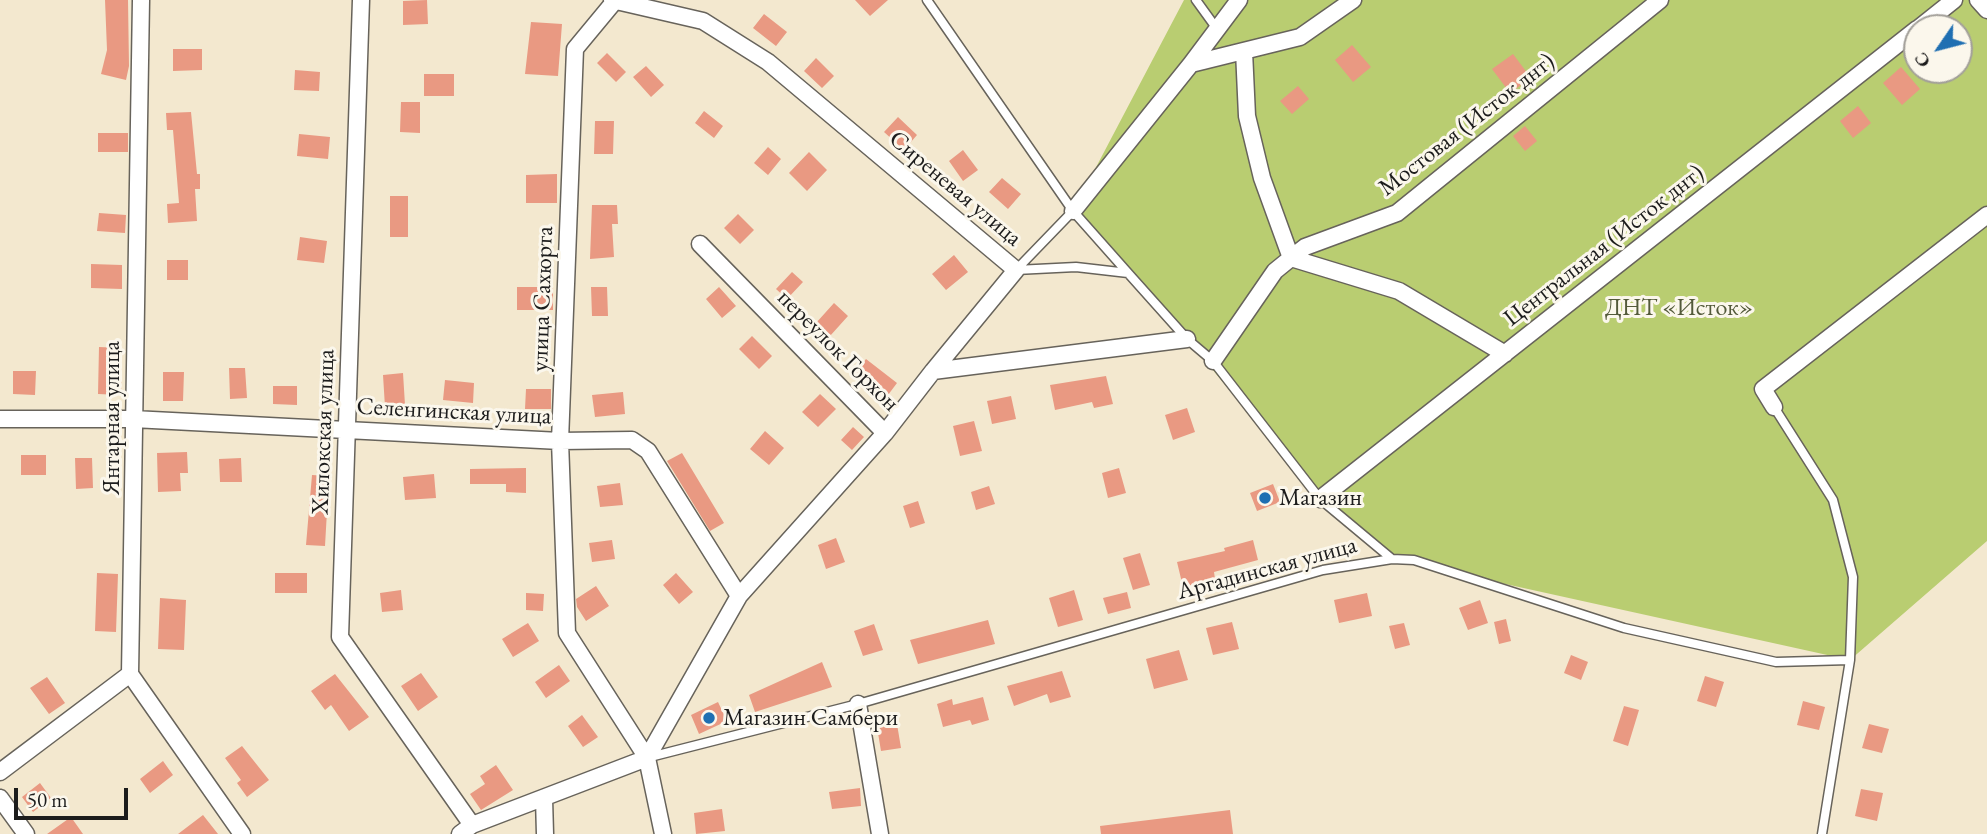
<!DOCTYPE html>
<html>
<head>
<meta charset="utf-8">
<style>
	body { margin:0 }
	#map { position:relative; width:1987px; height:834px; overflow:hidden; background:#f3e8cf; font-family:"EB Garamond",serif }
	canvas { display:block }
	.north { position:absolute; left:1903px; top:14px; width:70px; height:70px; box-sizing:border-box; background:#fbf7ec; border:2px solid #a29f99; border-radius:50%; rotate:235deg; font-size:19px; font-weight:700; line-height:28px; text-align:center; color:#1c1c1c }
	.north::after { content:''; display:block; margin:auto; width:24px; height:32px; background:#1f6fb2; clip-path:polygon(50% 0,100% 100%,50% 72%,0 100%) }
	.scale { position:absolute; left:14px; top:788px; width:114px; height:32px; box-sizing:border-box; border:4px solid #1c1c1c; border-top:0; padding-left:9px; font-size:21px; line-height:24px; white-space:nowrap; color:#1c1c1c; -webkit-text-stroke:5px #fbf7ec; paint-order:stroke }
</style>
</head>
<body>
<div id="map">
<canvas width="1987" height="834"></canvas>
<div class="north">С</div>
<div class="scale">50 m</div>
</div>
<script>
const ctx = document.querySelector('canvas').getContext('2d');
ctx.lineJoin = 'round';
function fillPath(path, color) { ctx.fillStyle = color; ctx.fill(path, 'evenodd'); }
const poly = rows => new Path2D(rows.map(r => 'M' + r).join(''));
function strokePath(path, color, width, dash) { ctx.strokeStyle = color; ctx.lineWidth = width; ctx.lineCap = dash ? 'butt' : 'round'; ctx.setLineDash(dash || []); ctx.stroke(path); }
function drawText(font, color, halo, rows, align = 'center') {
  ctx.font = font + ' "EB Garamond",serif'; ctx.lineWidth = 6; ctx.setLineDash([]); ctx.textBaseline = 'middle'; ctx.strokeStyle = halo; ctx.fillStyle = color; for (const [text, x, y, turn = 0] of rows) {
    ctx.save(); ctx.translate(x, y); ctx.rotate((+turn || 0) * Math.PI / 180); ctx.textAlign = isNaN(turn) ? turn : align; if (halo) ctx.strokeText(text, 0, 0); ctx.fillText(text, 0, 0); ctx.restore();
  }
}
fillPath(poly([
	[1184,0,1987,0,1987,541,1850,660,1392,559,1320,499,1187,339,1073,211],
	[1917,28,1959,28,1959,70,1917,70]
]), '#b9cd71');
fillPath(poly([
	[105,0,128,0,129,66,126,80,101,74,107,50],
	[427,0,428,24,403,25,403,1],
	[855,0,888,0,870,16],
	[764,14,787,32,776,46,753,28],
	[531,22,562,24,558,76,525,74],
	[1352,45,1371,67,1353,82,1335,60],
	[173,49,202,49,202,70,173,71],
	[607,53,626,72,616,82,597,63],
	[1513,54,1531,78,1510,93,1492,69],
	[816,58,834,76,822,88,804,71],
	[646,66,664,85,651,97,633,77],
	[1901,67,1920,89,1902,105,1883,83],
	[295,70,320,72,319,91,294,90],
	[424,74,454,74,454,96,424,96],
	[1298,86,1309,99,1292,114,1280,101],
	[401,102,420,102,420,133,400,132],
	[1858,106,1871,123,1853,138,1840,121],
	[704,111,723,126,714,138,695,123],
	[191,112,197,174,200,174,200,189,195,189,197,221,168,223,167,204,179,203,173,130,167,130,166,113],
	[898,117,917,135,904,150,884,132],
	[595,121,614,121,613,154,594,154],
	[1525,126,1537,141,1525,151,1513,136],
	[98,133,128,133,128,152,98,152],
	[299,134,330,137,328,159,297,156],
	[768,147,781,159,768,175,754,163],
	[963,150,978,170,963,181,949,161],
	[809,152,827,170,807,191,789,173],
	[557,174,557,203,526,203,526,175],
	[1002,178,1021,194,1008,209,989,192],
	[390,196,408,196,408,237,390,237],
	[592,205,617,205,618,224,612,224,614,257,590,259],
	[99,213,126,215,125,233,97,231],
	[738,214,754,230,740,244,724,228],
	[300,237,327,241,324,263,297,260],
	[954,255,968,272,946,290,932,274],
	[167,260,188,260,188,280,167,280],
	[91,264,122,265,122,289,91,288],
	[792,272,803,282,787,299,776,289],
	[517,287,553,287,553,310,517,310],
	[591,287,607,287,608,316,592,316],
	[719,287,736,306,722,318,706,299],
	[834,303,848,316,830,336,816,323],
	[752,336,772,356,759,369,739,349],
	[99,347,122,348,121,395,98,394],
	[866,359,897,383,885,399,854,374],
	[229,368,245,368,247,398,230,399],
	[13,371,36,371,35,395,13,394],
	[163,372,184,372,183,401,163,401],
	[403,373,405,405,385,407,383,375],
	[1106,376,1113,404,1094,408,1092,402,1055,410,1050,385],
	[445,380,474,383,473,403,443,400],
	[273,386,297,386,297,405,273,404],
	[526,389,551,389,551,409,525,409],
	[623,392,625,414,595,417,592,395],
	[820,394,836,409,818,427,802,412],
	[1011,396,1016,419,992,424,987,401],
	[1187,408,1195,432,1173,440,1165,415],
	[974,421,982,451,960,456,953,426],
	[853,427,864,437,852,450,841,440],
	[765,431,784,448,769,465,750,449],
	[187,452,188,473,180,473,181,491,158,492,157,453],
	[682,453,724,523,710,531,667,461],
	[21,455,46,455,46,475,21,475],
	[75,458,92,458,93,488,76,489],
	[241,458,242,482,220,482,219,459],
	[526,468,526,493,506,492,506,484,470,484,470,469],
	[1119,468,1126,493,1108,498,1102,473],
	[434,474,436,498,405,500,403,477],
	[312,475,329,476,325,546,306,545],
	[620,483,623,505,600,507,597,486],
	[1273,484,1280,502,1257,511,1250,493],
	[989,486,995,504,976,510,971,492],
	[918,501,925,523,910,528,903,506],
	[836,538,845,562,826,569,818,545],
	[612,540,615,559,592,562,589,543],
	[1253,540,1258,560,1214,572,1215,579,1183,587,1177,562,1225,551,1224,548],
	[1140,553,1150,585,1133,590,1123,558],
	[97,573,118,574,116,632,95,631],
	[275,573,307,573,307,593,275,593],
	[676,573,693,592,679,604,663,585],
	[596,586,609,606,586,621,577,607,576,599],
	[401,590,403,610,382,612,380,593],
	[1074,590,1083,620,1058,627,1049,598],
	[1127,592,1131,608,1108,614,1103,598],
	[526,593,544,594,543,611,526,610],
	[1367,593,1372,616,1339,623,1334,600],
	[160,598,186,600,184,650,158,649],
	[1480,600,1488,623,1468,630,1459,608],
	[1506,619,1511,641,1499,644,1494,622],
	[988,620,995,644,918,664,910,640],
	[1232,622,1239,649,1213,655,1206,628],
	[528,623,539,641,513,657,502,639],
	[1404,623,1410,645,1395,649,1389,626],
	[874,624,883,650,863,656,854,631],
	[1179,650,1188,680,1154,689,1146,659],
	[1571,655,1588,662,1581,680,1564,673],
	[822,662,832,687,755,712,749,695],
	[559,665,570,681,546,698,535,682],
	[1062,671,1071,697,1050,703,1047,694,1014,706,1007,686],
	[421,673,438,697,418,711,401,686],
	[335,674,369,717,349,731,331,705,325,710,311,691],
	[1705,676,1724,682,1716,707,1697,701],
	[47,677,65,703,49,714,30,688],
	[983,697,989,720,972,725,970,720,943,727,937,704,952,699,953,705],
	[1803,701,1825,707,1819,730,1797,725],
	[718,702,727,721,699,734,691,715],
	[1624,706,1639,710,1628,746,1613,741],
	[582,715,598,737,583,747,568,726],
	[897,724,901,748,881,751,877,727],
	[1869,724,1889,729,1882,753,1862,748],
	[242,746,269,780,247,797,237,783,241,780,225,758],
	[163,761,173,775,150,793,140,779],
	[496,765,513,790,481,810,470,794,485,784,480,776],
	[40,783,51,798,33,812,22,797],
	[860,788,861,806,832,809,829,792],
	[1861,789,1883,793,1877,821,1855,816],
	[722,809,725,831,696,834,694,813],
	[1230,810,1233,834,1101,834,1100,826],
	[203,815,218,834,178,834],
	[71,817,83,834,47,834]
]), '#e99982');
const lane = poly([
	[927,0,1073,211,1016,270],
	[1196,0,1217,29],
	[1073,211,1128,273],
	[1016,270,1076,267,1128,273,1187,339,1213,361,1320,499,1392,559],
	[1774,407,1833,500,1853,577,1850,660,1822,834],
	[650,757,858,704,1323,570,1392,559,1414,560,1624,628,1776,662,1850,660]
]);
const street = poly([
	[361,0,340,637,472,825],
	[612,0,703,21,768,62,1016,270,933,371],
	[1978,0,1987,10],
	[614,2,575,49,560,441,567,633,647,758,663,834],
	[1919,28,1954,0],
	[1244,51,1247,116,1262,178,1291,258,1399,291,1505,354],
	[1191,64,1239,0],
	[1073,211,1191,64,1300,37,1353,0],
	[700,244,885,433,933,371,1187,339],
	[1213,361,1275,271,1291,258,1305,247,1397,213,1660,0],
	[1774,407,1763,389,1987,215],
	[0,419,133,419,560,441,632,440,648,451,739,596],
	[1320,499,1917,29],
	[130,674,242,834],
	[858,704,880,834],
	[647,758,739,596,885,433],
	[0,772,130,674,141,0],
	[0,798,26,834],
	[544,798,545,834],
	[460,834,472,825,647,758]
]);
strokePath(lane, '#67635b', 11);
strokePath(street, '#67635b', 19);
strokePath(lane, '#fff', 8);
strokePath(street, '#fff', 16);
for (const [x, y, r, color] of [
	[1265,498,7,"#1f6fb2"],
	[709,718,7,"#1f6fb2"]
]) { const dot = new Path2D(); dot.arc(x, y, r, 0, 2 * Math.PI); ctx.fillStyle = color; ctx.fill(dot); strokePath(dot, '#fbf7ec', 2.5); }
drawText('24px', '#1c1c1c', '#fbf7ec', [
	["Мостовая (Исток днт)",1467,125,-38],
	["Сиреневая улица",955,189,40],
	["Центральная (Исток днт)",1604,246,-38],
	["улица Сахюрта",543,299,-88],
	["переулок Горхон",838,351,45],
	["Селенгинская улица",454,412,3],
	["Янтарная улица",112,418,-90],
	["Хилокская улица",324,432,-88],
	["Аргадинская улица",1267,569,-15]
]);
drawText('24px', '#535a3a', '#fbf7ec', [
	["ДНТ «Исток»",1679,308]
]);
drawText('24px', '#1c1c1c', '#fbf7ec', [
	["Магазин",1279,498],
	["Магазин Самбери",723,718]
], 'left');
</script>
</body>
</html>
